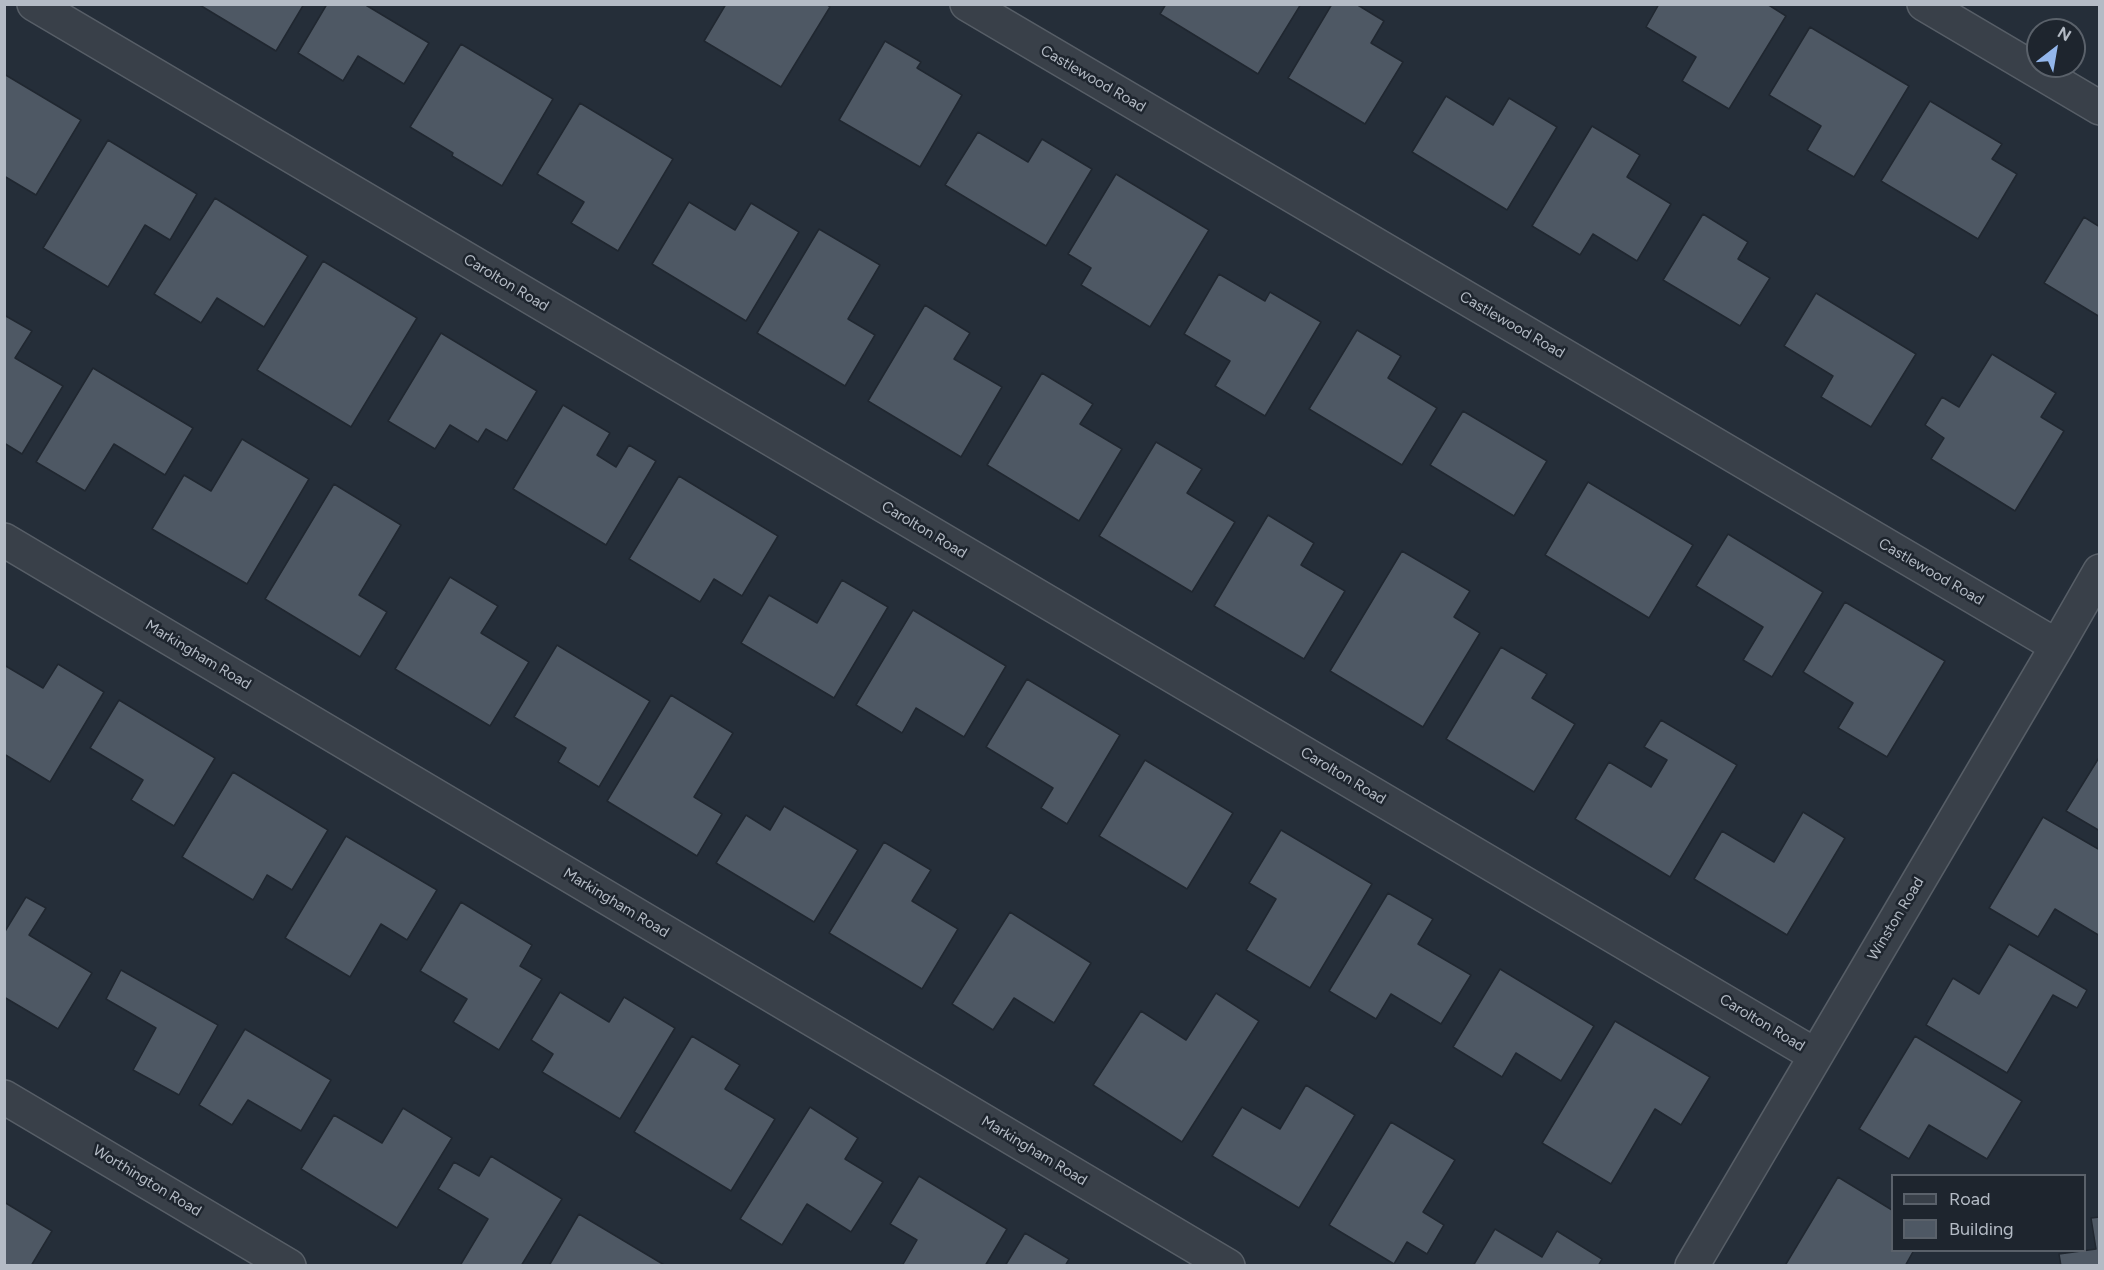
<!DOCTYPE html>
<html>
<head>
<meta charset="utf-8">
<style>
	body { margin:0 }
	#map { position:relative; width:2104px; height:1270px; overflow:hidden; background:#252e39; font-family:Figtree,sans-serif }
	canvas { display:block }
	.frame { position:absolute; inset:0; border:6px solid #b4bbc5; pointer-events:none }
	.legend { position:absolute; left:1891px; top:1174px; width:195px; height:78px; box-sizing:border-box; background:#1e252e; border:2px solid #5a616a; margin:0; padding:8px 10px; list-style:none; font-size:18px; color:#b4bbc5 }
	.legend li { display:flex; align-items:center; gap:12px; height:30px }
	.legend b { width:30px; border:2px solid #5a616a }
	.north { position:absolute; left:2026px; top:18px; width:60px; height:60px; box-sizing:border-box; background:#1e252e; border:2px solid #5a616a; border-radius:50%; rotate:31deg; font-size:16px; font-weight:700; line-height:24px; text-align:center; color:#b4bbc5 }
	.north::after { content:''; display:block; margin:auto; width:21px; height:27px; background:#93b6eb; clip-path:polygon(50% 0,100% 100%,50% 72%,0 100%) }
</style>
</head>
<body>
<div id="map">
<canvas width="2104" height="1270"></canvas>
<div class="frame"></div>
<ul class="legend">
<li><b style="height:8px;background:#394049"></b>Road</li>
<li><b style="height:16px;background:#4e5864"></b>Building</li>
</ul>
<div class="north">N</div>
</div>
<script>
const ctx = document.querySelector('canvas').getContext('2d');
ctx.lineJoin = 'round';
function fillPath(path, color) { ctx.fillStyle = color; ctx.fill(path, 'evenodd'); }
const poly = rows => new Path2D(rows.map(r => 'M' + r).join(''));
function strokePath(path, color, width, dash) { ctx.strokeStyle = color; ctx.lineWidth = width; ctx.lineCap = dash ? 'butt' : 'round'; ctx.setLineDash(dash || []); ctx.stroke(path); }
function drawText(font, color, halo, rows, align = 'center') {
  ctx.font = font + ' Figtree,sans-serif'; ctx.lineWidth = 5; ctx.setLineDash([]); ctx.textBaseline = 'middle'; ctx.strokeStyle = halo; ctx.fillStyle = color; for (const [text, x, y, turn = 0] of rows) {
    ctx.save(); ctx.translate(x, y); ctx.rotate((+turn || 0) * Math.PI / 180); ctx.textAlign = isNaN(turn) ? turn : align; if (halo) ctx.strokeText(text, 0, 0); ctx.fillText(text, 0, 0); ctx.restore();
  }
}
const building = poly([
	[198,4,304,4,276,51,198,4],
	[327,4,364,4,429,43,404,84,358,56,343,81,298,53,327,4],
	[726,4,826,4,830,7,781,87,704,41,726,4],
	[1166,4,1301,4,1258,74,1160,14,1166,4],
	[1332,4,1356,4,1384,21,1371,43,1403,62,1365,124,1288,78,1332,4],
	[1659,4,1767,4,1786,16,1729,109,1682,81,1696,57,1646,27,1659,4],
	[1810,27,1909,86,1854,177,1807,150,1821,126,1769,95,1810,27],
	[885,41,921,62,917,68,962,95,920,167,839,120,885,41],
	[461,44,553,99,502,186,452,156,453,153,410,127,461,44],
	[4,74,81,120,36,195,4,176,4,74],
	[1446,96,1493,125,1509,98,1557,127,1507,210,1412,152,1446,96],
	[1930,101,2002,144,1992,159,2017,174,1978,239,1881,181,1930,101],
	[580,103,673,159,618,251,571,223,584,202,537,174,580,103],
	[1592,126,1640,155,1627,177,1671,204,1637,261,1593,234,1580,255,1532,226,1592,126],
	[978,132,1028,162,1042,139,1092,169,1046,246,945,185,978,132],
	[108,140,197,194,170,240,145,225,108,287,43,248,108,140],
	[1116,174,1209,230,1150,327,1081,285,1091,268,1068,254,1116,174],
	[215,198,308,256,264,327,217,298,201,323,154,294,215,198],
	[689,202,735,230,751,203,799,232,746,321,652,264,689,202],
	[1703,214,1748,242,1738,259,1770,278,1740,326,1663,280,1703,214],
	[2084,217,2100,227,2100,317,2044,283,2084,217],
	[819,229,880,265,848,319,875,335,845,386,757,333,819,229],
	[323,261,417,318,351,427,257,370,323,261],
	[1219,274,1265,301,1270,292,1321,322,1265,416,1215,386,1230,361,1184,334,1219,274],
	[1816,293,1916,354,1871,427,1821,397,1833,376,1784,346,1816,293],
	[925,305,970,333,954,359,1002,387,961,457,868,401,925,305],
	[4,315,32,331,15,358,63,386,22,454,4,443,4,315],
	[1357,330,1401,356,1388,378,1437,408,1402,465,1309,409,1357,330],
	[441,333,537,391,507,441,486,429,478,442,450,425,435,449,388,421,441,333],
	[1992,354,2056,393,2041,417,2064,431,2015,511,1931,459,1944,438,1925,425,1942,397,1959,407,1992,354],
	[93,368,193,428,165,475,114,444,85,491,36,462,93,368],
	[1042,373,1093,404,1080,424,1122,449,1079,521,987,465,1042,373],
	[563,405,610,433,597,455,616,467,629,445,656,461,606,545,513,489,563,405],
	[1463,411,1547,461,1514,516,1430,465,1463,411],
	[242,439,309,479,247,584,152,529,184,475,211,491,242,439],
	[1156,442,1202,469,1187,493,1235,522,1192,592,1099,536,1156,442],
	[679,476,778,536,742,596,714,579,700,602,629,559,679,476],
	[1588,482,1693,545,1649,618,1545,555,1588,482],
	[334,484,401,525,359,595,387,612,360,657,265,599,334,484],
	[1268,515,1314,543,1301,565,1345,591,1304,659,1214,606,1268,515],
	[1728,534,1823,592,1772,677,1743,660,1763,627,1696,586,1728,534],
	[1402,551,1470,591,1454,617,1480,633,1423,727,1330,671,1402,551],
	[450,577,498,606,481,633,529,662,490,726,395,669,450,577],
	[842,580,888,607,834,698,741,643,769,595,817,623,842,580],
	[1845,602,1945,661,1887,757,1838,728,1853,703,1803,672,1845,602],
	[913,610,1006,666,964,737,916,708,902,733,856,705,913,610],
	[557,645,650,701,599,787,558,762,566,748,514,717,557,645],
	[1501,647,1547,674,1532,698,1575,724,1534,792,1446,739,1501,647],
	[58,664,104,692,50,782,4,754,4,665,43,688,58,664],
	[1027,679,1120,735,1067,824,1041,808,1053,788,986,747,1027,679],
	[671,695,733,733,694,797,722,814,697,856,607,801,671,695],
	[119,700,215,758,174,826,131,800,143,780,90,748,119,700],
	[1661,720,1737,765,1670,877,1575,819,1609,762,1651,787,1667,760,1644,747,1661,720],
	[2100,756,2100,831,2066,811,2100,756],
	[1145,760,1233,813,1187,889,1099,836,1145,760],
	[233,772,328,830,292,890,267,875,253,900,182,857,233,772],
	[784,806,858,850,814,922,716,863,746,815,770,830,784,806],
	[1803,812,1845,838,1787,935,1694,879,1722,831,1774,862,1803,812],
	[2043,817,2100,850,2100,936,2055,909,2038,937,1989,908,2043,817],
	[1281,830,1372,884,1310,988,1246,950,1276,899,1249,883,1281,830],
	[346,836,437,890,407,940,381,924,350,977,285,938,346,836],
	[884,842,931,870,912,901,958,929,922,989,829,933,884,842],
	[1388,893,1433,919,1418,944,1471,975,1441,1024,1391,994,1376,1019,1329,991,1388,893],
	[26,897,46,908,29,935,92,973,58,1029,4,997,4,933,26,897],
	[461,902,532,945,520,966,542,979,499,1050,453,1022,467,999,420,971,461,902],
	[1010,912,1091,963,1054,1023,1014,998,993,1030,952,1004,1010,912],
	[2009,944,2087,990,2077,1008,2053,995,2007,1073,1926,1025,1953,978,1979,994,2009,944],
	[1500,969,1594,1026,1561,1081,1516,1053,1502,1077,1453,1047,1500,969],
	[121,970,218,1025,179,1095,133,1070,156,1028,106,999,121,970],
	[560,992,609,1022,624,997,675,1028,620,1119,542,1072,553,1054,531,1040,560,992],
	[1216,993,1259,1021,1182,1142,1093,1085,1141,1011,1186,1040,1216,993],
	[1615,1021,1710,1077,1681,1125,1655,1109,1611,1184,1542,1143,1615,1021],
	[245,1029,331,1080,301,1131,248,1100,232,1125,199,1105,245,1029],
	[692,1036,740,1065,725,1089,775,1119,731,1191,634,1132,692,1036],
	[1915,1036,2022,1101,1987,1159,1929,1125,1909,1159,1859,1129,1915,1036],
	[1306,1085,1355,1115,1299,1208,1212,1156,1242,1107,1280,1129,1306,1085],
	[810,1107,858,1138,845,1159,883,1182,851,1232,807,1204,782,1245,740,1219,810,1107],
	[403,1108,452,1138,397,1228,301,1169,334,1115,382,1143,403,1108],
	[1391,1122,1455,1160,1423,1212,1444,1225,1427,1254,1407,1242,1394,1264,1329,1225,1391,1122],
	[491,1156,562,1199,521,1266,464,1266,461,1264,488,1219,438,1189,454,1162,479,1176,491,1156],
	[919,1176,1007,1229,985,1266,902,1266,917,1240,890,1224,919,1176],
	[1838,1177,1892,1210,1892,1250,1914,1250,1905,1266,1789,1266,1786,1264,1838,1177],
	[4,1202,52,1231,31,1266,4,1266,4,1202],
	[579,1214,666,1266,553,1266,550,1264,579,1214],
	[2100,1217,2100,1266,2061,1266,2059,1254,2096,1249,2091,1218,2100,1217],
	[1495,1229,1542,1257,1557,1231,1602,1259,1598,1266,1473,1266,1495,1229],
	[1025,1233,1069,1259,1065,1266,1005,1266,1025,1233]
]);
fillPath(building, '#4e5864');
strokePath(building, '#202730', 1.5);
const minor = poly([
	[34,4,1815,1055],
	[967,4,2057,646],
	[1924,4,2100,108],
	[4,540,1228,1266],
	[4,1097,289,1266],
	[1692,1266,2057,646,2100,571]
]);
strokePath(minor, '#575e67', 36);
strokePath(minor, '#394049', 33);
drawText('15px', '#b4bbc5', '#1e252e', [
	["Castlewood Road",1093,79,30],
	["Carolton Road",506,283,31],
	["Castlewood Road",1512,325,30],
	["Carolton Road",924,530,31],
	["Castlewood Road",1931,572,30],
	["Markingham Road",198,655,31],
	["Carolton Road",1343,776,31],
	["Markingham Road",616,903,31],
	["Winston Road",1896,919,-59],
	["Carolton Road",1762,1023,31],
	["Markingham Road",1034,1151,31],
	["Worthington Road",147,1181,31]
]);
</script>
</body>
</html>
